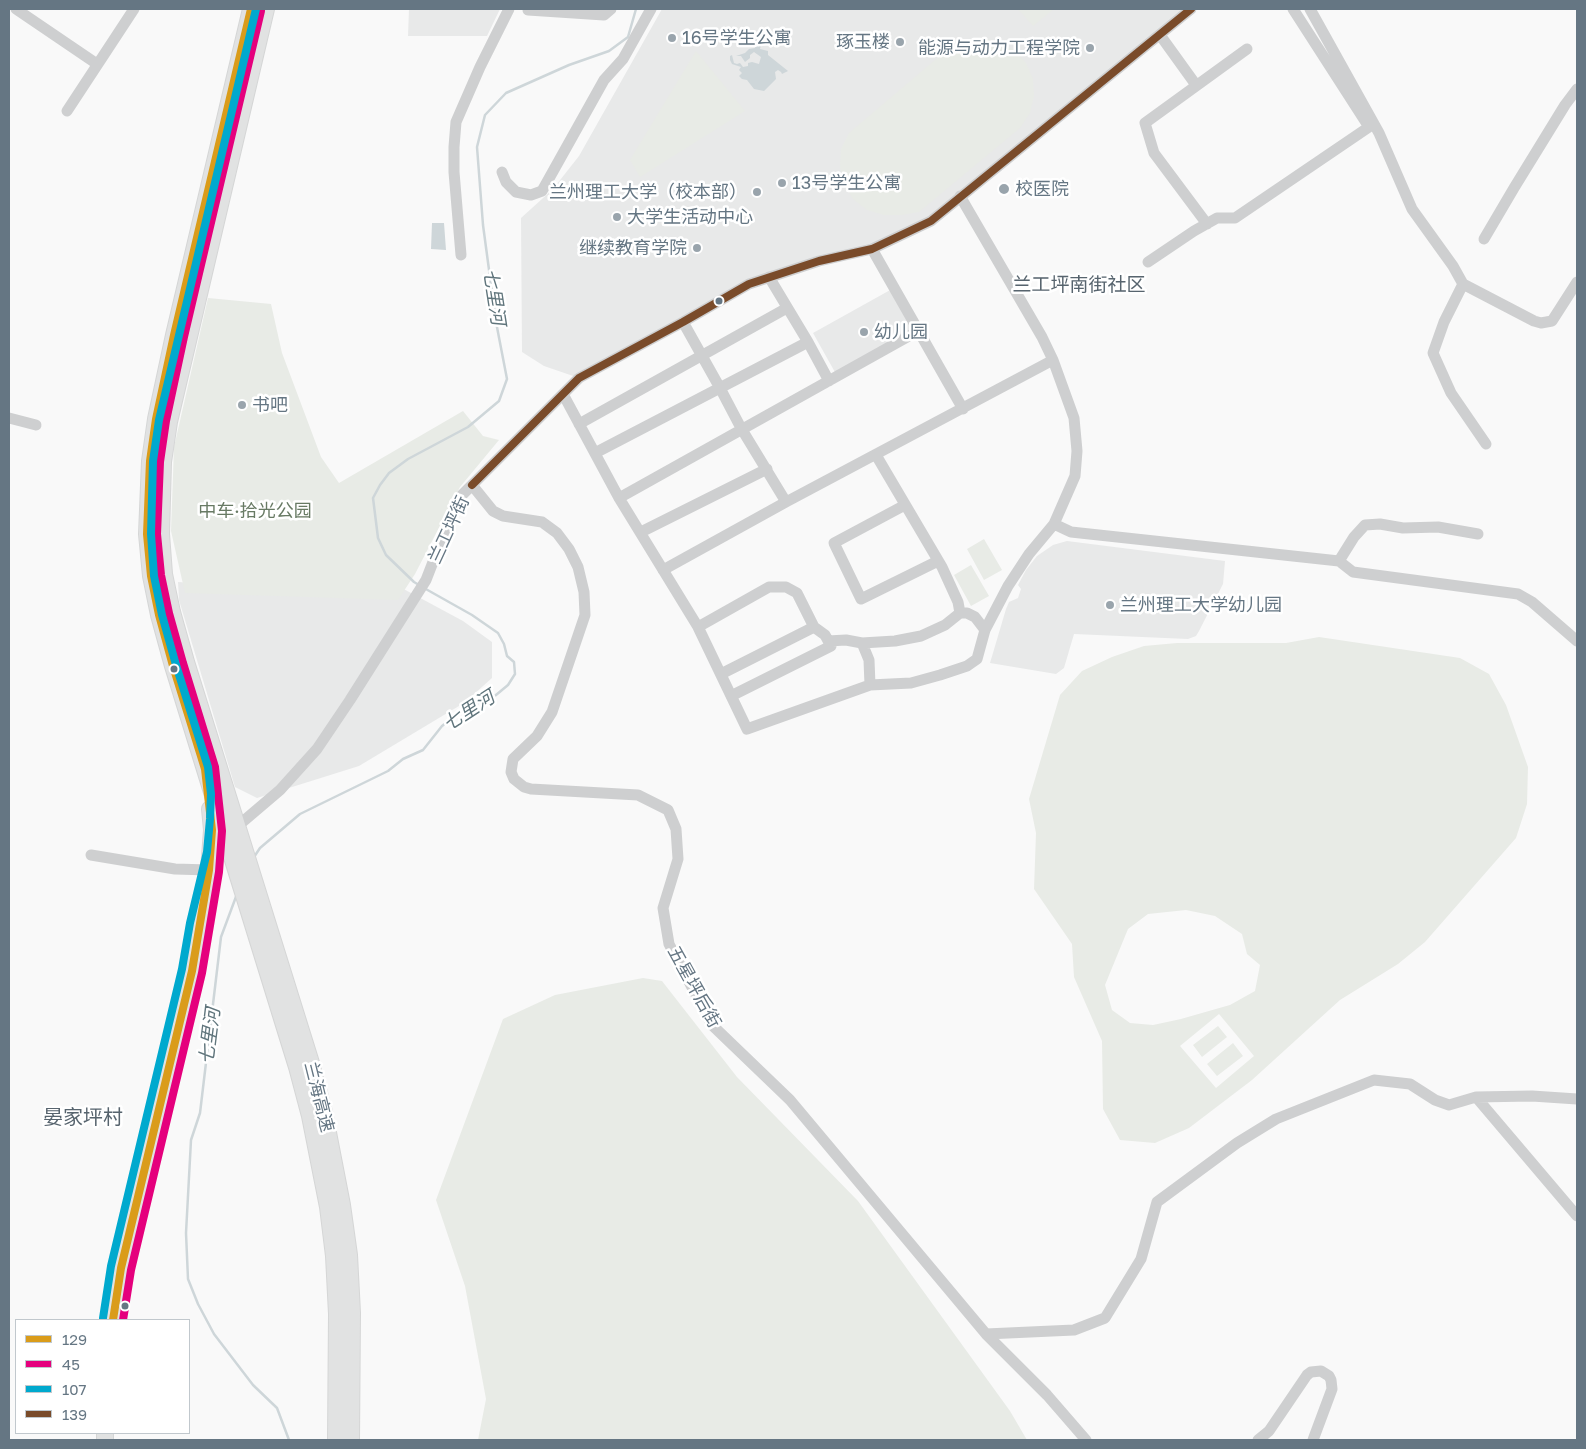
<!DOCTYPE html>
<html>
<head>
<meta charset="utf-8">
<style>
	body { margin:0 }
	#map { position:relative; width:1586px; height:1449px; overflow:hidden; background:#f9f9f9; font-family:"Golos Text",sans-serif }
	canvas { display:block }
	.frame { position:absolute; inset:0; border:10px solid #657683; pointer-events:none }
	.legend { position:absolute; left:15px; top:1319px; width:175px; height:115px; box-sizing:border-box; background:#fff; border:1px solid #c1c8cd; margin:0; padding:6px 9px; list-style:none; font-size:15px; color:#657683 }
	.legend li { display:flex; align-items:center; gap:10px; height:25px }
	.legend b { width:25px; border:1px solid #c1c8cd }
</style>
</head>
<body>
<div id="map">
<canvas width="1586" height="1449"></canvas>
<div class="frame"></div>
<ul class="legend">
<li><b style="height:6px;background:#da9c1a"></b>129</li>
<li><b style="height:6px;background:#e5007d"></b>45</li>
<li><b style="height:6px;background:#00a9ce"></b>107</li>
<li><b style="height:6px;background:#7a4b2a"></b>139</li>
</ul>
</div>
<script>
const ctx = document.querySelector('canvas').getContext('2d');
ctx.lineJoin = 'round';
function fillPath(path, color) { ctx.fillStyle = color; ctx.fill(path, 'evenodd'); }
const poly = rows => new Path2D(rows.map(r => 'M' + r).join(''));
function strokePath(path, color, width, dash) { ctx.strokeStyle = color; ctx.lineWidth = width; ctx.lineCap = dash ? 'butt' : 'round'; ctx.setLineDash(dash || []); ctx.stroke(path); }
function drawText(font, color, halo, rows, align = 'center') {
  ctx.font = font + ' "Golos Text","Noto Sans SC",sans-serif'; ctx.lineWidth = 5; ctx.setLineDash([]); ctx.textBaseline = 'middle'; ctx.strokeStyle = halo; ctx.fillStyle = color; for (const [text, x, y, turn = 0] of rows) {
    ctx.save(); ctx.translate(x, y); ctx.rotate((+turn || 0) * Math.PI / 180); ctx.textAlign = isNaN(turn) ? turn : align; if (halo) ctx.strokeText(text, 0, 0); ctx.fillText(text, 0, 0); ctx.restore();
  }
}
fillPath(poly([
	[409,9,500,9,487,36,408,36],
	[662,9,1191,9,931,221,872,249,749,284,579,378,544,366,522,352,521,218,553,189,579,156],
	[892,289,915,331,836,374,813,333],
	[1067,541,1225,561,1223,584,1199,631,1196,636,1188,639,1074,634,1064,668,1056,674,990,663,1006,609,1009,602,1018,598,1021,589,1018,585,1026,570,1037,556,1053,545],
	[385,579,463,621,492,642,492,678,464,703,359,766,257,798,235,787,179,600,178,582,376,594]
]), '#e8e9e9');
fillPath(poly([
	[1018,9,1054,9,1033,26],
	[981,38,998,41,1014,50,1026,63,1033,79,1034,96,1030,113,1020,128,919,212,902,215,884,215,867,210,853,199,844,184,840,167,841,149,849,133,948,49,964,41],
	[696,51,745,111,640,177,630,160],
	[208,298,271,304,282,353,321,457,339,483,463,411,483,436,499,440,460,487,415,574,398,600,185,593,171,531,174,447],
	[984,539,1002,570,984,580,967,549],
	[971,565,989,596,971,606,954,575],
	[1319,637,1460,658,1489,674,1506,705,1528,767,1527,804,1516,838,1425,942,1398,964,1340,1000,1252,1080,1189,1128,1155,1143,1120,1140,1103,1109,1102,1041,1074,977,1072,944,1034,889,1036,833,1029,799,1060,695,1082,671,1112,657,1144,646,1177,643,1286,643],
	[1186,910,1215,916,1242,934,1247,954,1260,965,1255,991,1230,1005,1181,1019,1153,1025,1130,1023,1112,1010,1105,985,1128,929,1148,914],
	[1219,1014,1254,1056,1216,1088,1180,1046],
	[643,978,662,981,737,1077,858,1201,1010,1411,1027,1440,478,1440,486,1399,465,1286,436,1200,503,1019,555,995],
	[1218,1026,1227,1037,1202,1057,1193,1045],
	[1233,1043,1243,1056,1217,1076,1207,1064]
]), '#e8ebe6');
fillPath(poly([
	[754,36,762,40,760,49,768,51,768,55,788,71,782,74,781,72,778,70,775,72,776,79,764,91,754,89,747,80,742,79,739,76,742,73,739,70,741,67,732,64,730,60,730,56,732,55,734,63,737,64,740,63,743,67,748,66,748,63,752,62,759,64,761,57,754,52,750,55,750,58,745,62,741,56,736,56,745,53,749,49,755,48,753,39],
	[432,223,444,223,446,250,431,249]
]), '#ced6d9');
strokePath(poly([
	[419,585,414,582,386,555,378,538,373,498,380,485,389,473,408,459,468,427,499,401,507,379,496,322,483,225,477,147,485,115,506,93,569,65,609,51,628,37,636,9],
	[254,857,260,848,300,814,388,771,403,759,423,750,442,726,464,709,496,695,508,685,515,674,514,662,507,656,504,644,498,633,472,615,424,588],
	[237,894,221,937,200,1113,191,1140,186,1233,188,1279,198,1304,214,1334,253,1385,277,1408,289,1440]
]), '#ced6d9', 2.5);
const highway = poly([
	[251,9,174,335,156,419,150,461,147,534,151,576,159,615,173,666,297,1067,310,1116,328,1207,334,1256,337,1314,336,1440],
	[266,9,169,422,163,462,161,534,164,574,172,612,186,662,311,1063,324,1112,342,1205,349,1255,352,1313,351,1440],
	[113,1320,121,1268,192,971,209,870,212,830,210,809],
	[105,1433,105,1440]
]);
strokePath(highway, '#d5d6d6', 18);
strokePath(poly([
	[16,9,97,64],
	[1310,9,1379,133,1412,209,1453,266,1463,284,1444,322,1433,353,1451,393,1486,444],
	[528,10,604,15,611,9],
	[1160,35,1196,85],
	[67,111,134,9],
	[502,172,506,182,516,192,531,195,542,191,604,80,623,59,651,9],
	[1207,224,1154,153,1145,123,1247,49],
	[1484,239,1514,188,1565,105,1577,89],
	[872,249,963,409],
	[461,255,454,172,454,147,456,122,480,67,509,9],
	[1148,262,1194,231,1217,218,1235,218,1369,127,1293,9],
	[769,277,808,342,829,381],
	[1463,284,1534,321,1541,323,1552,321,1577,282],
	[683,322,720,388,741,428,786,502,1053,360,1042,337,960,196],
	[563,394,619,498,698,627,747,729,870,685,911,683,940,675,967,666,977,659,985,630,1008,586,1029,554,1054,524,1075,476,1077,451,1074,418,1053,360],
	[9,418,36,425],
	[579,424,787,308],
	[595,453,808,342],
	[876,455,942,567,958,602,960,613],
	[472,485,493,511,503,516,542,522,557,533,569,549,578,567,584,592,585,615,552,712,537,736,513,759,511,772,514,779,524,787,531,789,638,795,668,810,676,829,678,859,663,908,669,944,712,1025,790,1100,986,1334,1047,1395,1086,1440],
	[619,498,918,331],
	[905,505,834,543,861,599,938,561],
	[1054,524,1071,532,1339,561,1353,572,1518,594,1532,602,1577,641],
	[641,532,767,469],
	[1339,561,1354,537,1365,525,1380,524,1403,528,1438,527,1478,534],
	[663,570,786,502],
	[698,627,769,587,786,587,797,593,814,627,721,674],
	[828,641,846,640,862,643,869,660,870,685],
	[862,643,895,641,921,636,945,625,960,613,967,613,975,617,985,630],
	[731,696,831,646,825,635,814,627],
	[233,830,280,790,317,749,350,700,426,580,447,526,462,495,579,378,683,322,749,284,819,261,872,249,931,221,1191,9],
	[91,855,175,869,209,870],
	[1476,1097,1577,1216],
	[986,1334,1074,1330,1105,1318,1141,1259,1157,1202,1237,1143,1276,1119,1374,1080,1410,1084,1435,1100,1449,1105,1476,1097,1532,1096,1577,1099],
	[1258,1440,1269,1431,1307,1375,1311,1372,1321,1371,1329,1376,1331,1380,1332,1389,1313,1440]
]), '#cecfd0', 11);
strokePath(highway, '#e1e2e2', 16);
strokePath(poly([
	[113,1320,121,1268,192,971,209,870,212,830,205,769,173,666,159,615,151,576,147,534,150,461,156,419,174,335,251,9]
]), '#da9c1a', 8);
strokePath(poly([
	[123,1320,131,1270,202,973,219,872,222,831,215,767,183,663,169,613,161,575,157,534,160,462,166,421,184,337,261,11]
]), '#e5007d', 8);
strokePath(poly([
	[103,1318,111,1266,182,969,190,923,207,852,210,819,211,794,208,767,176,665,162,615,154,576,151,534,153,461,159,420,256,9]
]), '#00a9ce', 8);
strokePath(poly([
	[472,485,579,378,683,322,749,284,819,261,872,249,931,221,1191,9]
]), '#7a4b2a', 8);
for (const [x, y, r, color] of [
	[672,38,5,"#99a4ac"],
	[900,42,5,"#99a4ac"],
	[1090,48,5,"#99a4ac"],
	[782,183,5,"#99a4ac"],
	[1004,189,6,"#99a4ac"],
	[757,192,5,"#99a4ac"],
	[617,217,5,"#99a4ac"],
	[697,248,5,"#99a4ac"],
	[719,301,4.5,"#657683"],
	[864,332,5,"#99a4ac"],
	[242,405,5,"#99a4ac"],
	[1110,605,5,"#99a4ac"],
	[174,669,4.5,"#657683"],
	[125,1306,4.5,"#657683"]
]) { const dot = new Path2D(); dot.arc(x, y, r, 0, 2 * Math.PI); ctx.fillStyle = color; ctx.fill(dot); strokePath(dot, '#fff', 2); }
drawText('18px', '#657683', '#fff', [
	["16号学生公寓",682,38],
	["琢玉楼",890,42,"right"],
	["能源与动力工程学院",1080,48,"right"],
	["13号学生公寓",792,183],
	["校医院",1015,189],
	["兰州理工大学（校本部）",747,192,"right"],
	["大学生活动中心",627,217],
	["继续教育学院",687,248,"right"],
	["幼儿园",874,332],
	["书吧",252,405],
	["兰州理工大学幼儿园",1120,605]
], 'left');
drawText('18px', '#687a64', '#fff', [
	["中车·拾光公园",255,511]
]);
drawText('18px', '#657683', '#fff', [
	["兰工坪街",449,530,-65],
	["五星坪后街",694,987,61],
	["兰海高速",319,1097,76]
]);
drawText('19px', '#57646e', '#fff', [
	["兰工坪南街社区",1079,285]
]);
drawText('italic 19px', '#60757c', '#fff', [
	["七里河",494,297,81],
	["七里河",469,711,-33],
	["七里河",210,1036,-83]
]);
drawText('20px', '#57646e', '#fff', [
	["晏家坪村",83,1118]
]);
</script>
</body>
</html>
